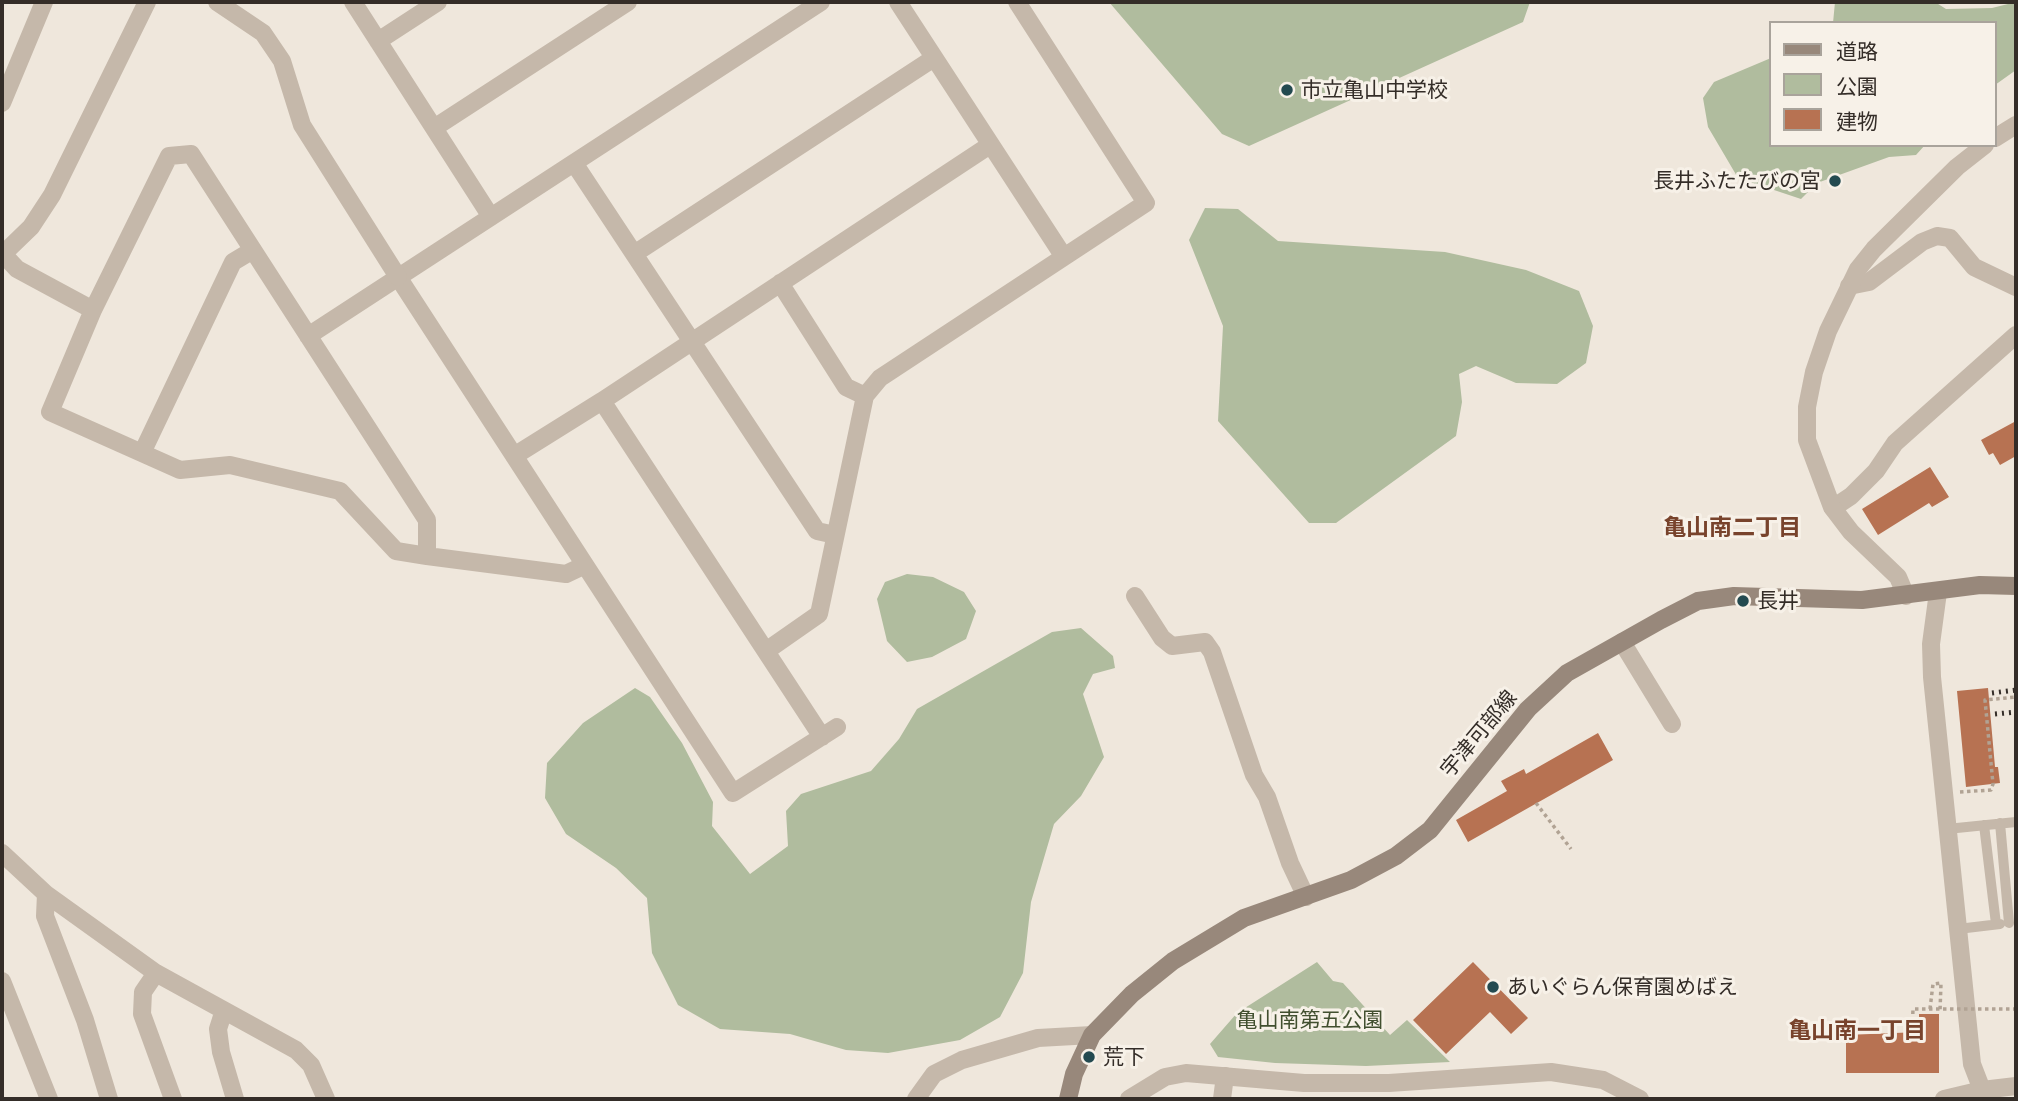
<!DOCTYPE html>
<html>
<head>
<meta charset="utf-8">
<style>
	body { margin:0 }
	#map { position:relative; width:2018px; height:1101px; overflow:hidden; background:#efe7dc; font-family:"Asap Condensed","Noto Sans JP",sans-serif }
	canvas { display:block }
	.frame { position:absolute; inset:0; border:4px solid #342d28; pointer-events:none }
	.legend { position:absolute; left:1769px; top:21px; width:228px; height:126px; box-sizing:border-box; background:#f7f1e8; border:2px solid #a9a39b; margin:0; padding:9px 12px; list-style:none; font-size:21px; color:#342d28 }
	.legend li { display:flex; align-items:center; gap:14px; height:35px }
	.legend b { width:35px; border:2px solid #a9a39b }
</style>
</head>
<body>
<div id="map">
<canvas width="2018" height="1101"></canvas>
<div class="frame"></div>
<ul class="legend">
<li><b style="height:9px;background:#98887b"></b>道路</li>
<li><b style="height:19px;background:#b0bc9e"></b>公園</li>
<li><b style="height:19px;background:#b77252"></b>建物</li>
</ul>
</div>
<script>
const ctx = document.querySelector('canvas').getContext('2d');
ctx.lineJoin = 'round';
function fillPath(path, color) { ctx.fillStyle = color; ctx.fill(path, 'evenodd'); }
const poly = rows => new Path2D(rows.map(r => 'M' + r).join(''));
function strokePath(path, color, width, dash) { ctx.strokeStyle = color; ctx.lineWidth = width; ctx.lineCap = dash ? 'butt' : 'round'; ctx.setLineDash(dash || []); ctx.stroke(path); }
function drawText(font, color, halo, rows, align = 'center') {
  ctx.font = font + ' "Asap Condensed","Noto Sans JP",sans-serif'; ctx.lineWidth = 6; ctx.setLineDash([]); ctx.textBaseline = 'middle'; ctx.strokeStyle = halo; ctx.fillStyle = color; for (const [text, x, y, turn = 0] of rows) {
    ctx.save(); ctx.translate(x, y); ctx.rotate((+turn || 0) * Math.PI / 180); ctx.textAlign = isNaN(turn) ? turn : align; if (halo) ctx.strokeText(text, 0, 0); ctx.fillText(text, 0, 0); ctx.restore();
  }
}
fillPath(poly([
	[1109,2,1530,2,1523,22,1249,146,1222,134],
	[1835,2,1935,2,1946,9,1992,8,2016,2,2016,70,1995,85,1995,23,1833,23],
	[1771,58,1771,145,1925,145,1916,155,1889,157,1817,183,1801,199,1738,178,1708,127,1703,98,1714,82],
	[1205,208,1238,209,1278,241,1445,252,1526,270,1579,291,1593,326,1586,363,1557,384,1516,383,1476,366,1459,374,1462,402,1456,436,1336,523,1309,523,1218,421,1223,326,1189,240],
	[907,574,933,577,964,592,976,611,966,639,932,657,907,662,887,641,877,599,885,582],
	[1081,628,1113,656,1115,668,1093,674,1083,694,1104,757,1081,796,1054,824,1031,902,1023,973,1000,1017,960,1040,888,1053,846,1050,790,1034,720,1029,678,1005,652,953,647,898,616,868,566,834,545,798,547,763,583,723,635,688,650,697,682,743,713,802,712,826,750,874,788,846,786,811,801,794,871,771,899,739,917,709,1052,632],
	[1317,962,1333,981,1343,983,1390,1035,1407,1020,1450,1062,1366,1066,1275,1063,1218,1057,1210,1044,1237,1013]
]), '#b0bc9e');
fillPath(poly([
	[2016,421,2016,456,2000,465,1993,453,1989,455,1981,440],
	[1930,467,1949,497,1932,507,1929,503,1878,535,1862,509],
	[1988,688,1995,767,1998,767,2000,783,1966,787,1957,691],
	[1598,733,1613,760,1468,842,1456,820,1507,791,1501,781,1524,769,1526,774],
	[1473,962,1528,1018,1511,1034,1490,1012,1446,1054,1413,1020],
	[1919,1014,1939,1014,1939,1073,1846,1073,1846,1035,1919,1032]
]), '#b77252');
strokePath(poly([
	[1960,792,1991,790,1993,784,1985,700,2016,697],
	[1536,803,1571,849],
	[1930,1009,1933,984,1941,983,1940,1011]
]), '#b1a394', 3.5, [3.5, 3.5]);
strokePath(poly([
	[2000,823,2009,923],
	[1984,825,1996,924],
	[1947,829,2016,822],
	[1958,929,2000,924]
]), '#c5b8aa', 10);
strokePath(poly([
	[353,2,491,217],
	[898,2,1064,257],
	[378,41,438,2],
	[2,103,44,2],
	[434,128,628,2],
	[574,163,817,531,835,535],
	[3,254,17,269,93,310],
	[634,254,934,58],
	[398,277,733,793,837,727],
	[780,283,846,387,865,396],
	[1849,286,1869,282,1922,242,1937,236,1950,238,1974,267,2016,287],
	[308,336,821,2],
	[602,401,822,737],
	[142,453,233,262,253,250],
	[514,456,602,401,990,145],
	[1833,508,1851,496,1876,471,1895,443,2016,335],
	[427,556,427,520,191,154,169,156,93,310,50,412,180,470,230,465,340,491,396,551,427,556,566,574,585,565],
	[1135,596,1162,638,1172,646,1205,642,1212,652,1254,775,1267,797,1290,863,1306,897],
	[1622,642,1672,724],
	[766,651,819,614,865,396,880,378,1146,203,1017,2],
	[2,853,46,894,156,973,296,1050,311,1065,326,1099],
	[46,894,45,916,85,1020,109,1099],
	[156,973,143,992,142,1014,173,1099],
	[2,981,49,1099],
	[224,1010,218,1029,221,1052,235,1099],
	[916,1099,934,1074,962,1060,1038,1038,1092,1035],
	[1222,1099,1225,1076]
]), '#c5b8aa', 18);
strokePath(poly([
	[217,2,263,33,282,61,302,125,398,277],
	[1995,138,2016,125],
	[2,255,31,227,52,195,147,2],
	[1938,592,1931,644,1932,677,1972,1064,1982,1090],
	[1906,596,1898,577,1851,532,1832,507,1807,440,1807,407,1814,372,1828,331,1858,269,1874,249,1957,167,1985,145],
	[1129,1099,1165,1077,1186,1073,1304,1083,1389,1083,1551,1072,1603,1080,1640,1099],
	[1944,1099,1982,1090,2016,1086]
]), '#c5b8aa', 18);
strokePath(poly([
	[1068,1099,1074,1074,1092,1035,1132,994,1173,961,1244,918,1351,880,1396,856,1430,830,1528,709,1567,673,1661,620,1698,601,1734,596,1862,600,1980,585,2016,586]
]), '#98887b', 18);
strokePath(poly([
	[1992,693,2016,690],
	[1995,714,2016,712]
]), '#342d28', 5, [2, 5]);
strokePath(poly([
	[1912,1035,1913,1009,2016,1009]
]), '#b1a394', 3.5, [3.5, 3.5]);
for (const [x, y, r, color] of [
	[1287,90,7,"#234a50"],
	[1835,181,7,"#234a50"],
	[1743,601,7,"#234a50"],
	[1493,987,7,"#234a50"],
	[1089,1057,7,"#234a50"]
]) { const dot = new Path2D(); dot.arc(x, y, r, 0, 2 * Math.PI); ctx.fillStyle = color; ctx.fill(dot); strokePath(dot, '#f7f1e8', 2.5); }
drawText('21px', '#342d28', '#f7f1e8', [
	["市立亀山中学校",1301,90],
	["長井ふたたびの宮",1821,181,"right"],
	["長井",1757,601],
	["あいぐらん保育園めばえ",1507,987],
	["荒下",1103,1057]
], 'left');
drawText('21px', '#342d28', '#f7f1e8', [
	["宇津可部線",1479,734,-50]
]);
drawText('21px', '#414f2f', '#f7f1e8', [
	["亀山南第五公園",1310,1020]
]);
drawText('bold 23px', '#78432c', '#f7f1e8', [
	["亀山南二丁目",1732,528],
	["亀山南一丁目",1857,1031]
]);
</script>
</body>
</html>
